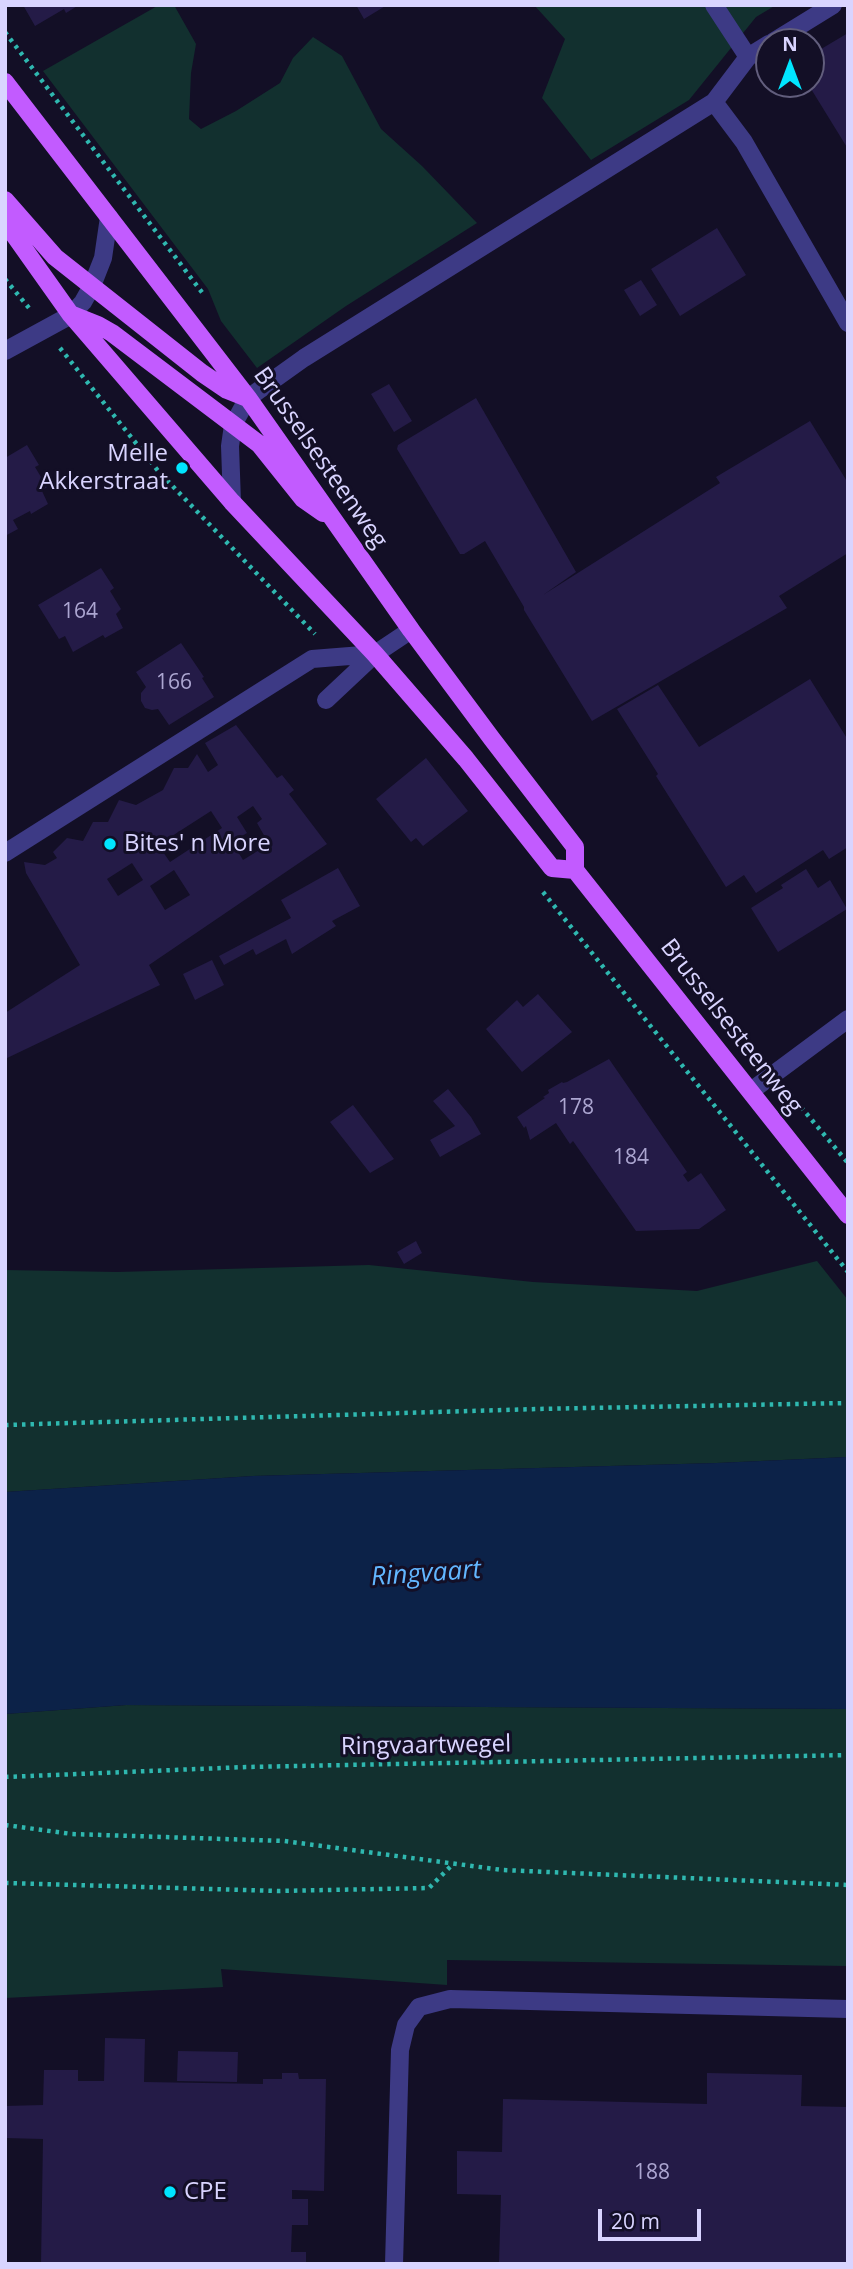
<!DOCTYPE html>
<html>
<head>
<meta charset="utf-8">
<style>
	body { margin:0 }
	#map { position:relative; width:853px; height:2269px; overflow:hidden; background:#130f26; font-family:"Open Sans",sans-serif }
	canvas { display:block }
	.frame { position:absolute; inset:0; border:7px solid #d9d4ff; pointer-events:none }
	.north { position:absolute; left:755px; top:28px; width:70px; height:70px; box-sizing:border-box; background:#130f26; border:2px solid #625e7d; border-radius:50%; rotate:0deg; font-size:19px; font-weight:700; line-height:28px; text-align:center; color:#d9d4ff }
	.north::after { content:''; display:block; margin:auto; width:24px; height:32px; background:#00e5ff; clip-path:polygon(50% 0,100% 100%,50% 72%,0 100%) }
	.scale { position:absolute; left:598px; top:2209px; width:103px; height:32px; box-sizing:border-box; border:4px solid #d9d4ff; border-top:0; padding-left:9px; font-size:21px; line-height:24px; white-space:nowrap; color:#d9d4ff; -webkit-text-stroke:5px #130f26; paint-order:stroke }
</style>
</head>
<body>
<div id="map">
<canvas width="853" height="2269"></canvas>
<div class="frame"></div>
<div class="north">N</div>
<div class="scale">20 m</div>
</div>
<script>
const ctx = document.querySelector('canvas').getContext('2d');
ctx.lineJoin = 'round';
function fillPath(path, color) { ctx.fillStyle = color; ctx.fill(path, 'evenodd'); }
const poly = rows => new Path2D(rows.map(r => 'M' + r).join(''));
function strokePath(path, color, width, dash) { ctx.strokeStyle = color; ctx.lineWidth = width; ctx.lineCap = dash ? 'butt' : 'round'; ctx.setLineDash(dash || []); ctx.stroke(path); }
function drawText(font, color, halo, rows, align = 'center') {
  ctx.font = font + ' "Open Sans",sans-serif'; ctx.lineWidth = 6; ctx.setLineDash([]); ctx.textBaseline = 'middle'; ctx.strokeStyle = halo; ctx.fillStyle = color; for (const [text, x, y, turn = 0] of rows) {
    ctx.save(); ctx.translate(x, y); ctx.rotate((+turn || 0) * Math.PI / 180); ctx.textAlign = isNaN(turn) ? turn : align; if (halo) ctx.strokeText(text, 0, 0); ctx.fillText(text, 0, 0); ctx.restore();
  }
}
fillPath(poly([
	[159,5,174,5,196,44,191,73,189,119,201,129,236,111,280,83,293,58,313,37,342,56,381,129,422,166,477,223,346,306,257,368,221,321,208,289,43,71],
	[534,5,776,5,756,17,689,100,591,160,542,98,565,39],
	[817,1261,848,1300,848,1457,717,1463,253,1476,5,1492,5,1270,117,1272,369,1265,533,1282,697,1291],
	[126,1705,848,1709,848,1966,447,1960,447,1985,221,1969,223,1987,5,1998,5,1714]
]), '#12302f');
fillPath(poly([
	[848,1457,848,1709,126,1705,5,1714,5,1492,253,1476,717,1463]
]), '#0c2248');
fillPath(poly([
	[23,5,79,5,66,13,64,9,35,26],
	[356,5,387,5,364,19],
	[848,33,848,149,808,84,811,84,811,55],
	[717,228,746,275,680,316,651,269],
	[641,280,657,305,640,316,624,290],
	[389,384,412,421,394,432,371,394],
	[476,398,576,572,543,595,720,483,716,477,810,421,848,483,848,553,779,596,787,608,592,721,524,610,524,607,485,541,464,554,460,554,397,449,398,445],
	[27,445,39,465,35,467,47,487,42,491,48,504,31,514,30,511,13,520,18,529,5,536,5,458],
	[101,568,114,588,110,591,121,609,116,614,123,628,105,638,103,635,73,652,65,636,59,639,38,605],
	[181,643,204,677,202,678,214,697,169,725,158,709,152,710,145,708,141,701,141,693,146,687,136,672],
	[810,679,848,740,848,847,829,859,823,850,756,893,744,875,726,887,656,776,658,774,617,709,658,685,699,747],
	[236,725,277,778,282,775,294,790,289,794,327,844,149,965,160,985,5,1059,5,1013,80,965,26,873,24,862,45,865,57,858,53,852,67,838,83,841,93,822,108,822,119,800,136,805,163,790,174,768,188,768,197,754,208,772,218,765,205,743],
	[253,806,262,819,257,823,269,844,243,860,232,842,247,833,237,817],
	[211,811,222,828,170,862,158,845],
	[132,863,143,880,118,896,107,879],
	[174,870,190,895,165,910,150,886],
	[426,758,468,811,423,846,416,838,411,842,376,799],
	[338,868,360,906,332,921,336,926,292,954,286,939,256,955,253,949,224,965,219,956,291,918,281,900],
	[806,869,818,888,830,880,847,909,778,952,751,908,783,888,781,885],
	[212,960,224,985,195,1000,183,974],
	[538,994,572,1032,522,1072,486,1029,517,1000,523,1007],
	[609,1059,687,1172,683,1175,688,1182,701,1173,726,1210,699,1229,636,1231,573,1141,570,1144,556,1123,530,1140,526,1126,524,1128,517,1117,545,1098,543,1097,549,1093,548,1090,562,1082,563,1083,567,1082],
	[448,1089,471,1117,481,1134,440,1157,430,1140,455,1126,433,1101],
	[353,1105,394,1159,370,1173,330,1122],
	[416,1241,422,1253,404,1264,397,1252],
	[105,2038,145,2039,144,2082,263,2084,263,2079,282,2079,282,2073,298,2073,299,2079,326,2079,324,2191,292,2190,292,2199,308,2199,308,2225,292,2225,291,2252,306,2252,306,2264,41,2264,43,2139,5,2138,5,2106,43,2105,44,2070,78,2070,78,2081,104,2081],
	[178,2051,238,2052,237,2082,177,2081],
	[707,2073,802,2075,801,2106,848,2107,848,2264,499,2264,501,2195,457,2194,457,2151,502,2152,503,2099,707,2104]
]), '#241b47');
strokePath(poly([
	[5,32,204,295],
	[5,279,29,308],
	[60,348,159,472,315,634],
	[543,892,848,1272],
	[790,1094,848,1163],
	[5,1425,536,1409,848,1403],
	[5,1777,246,1767,848,1755],
	[5,1825,72,1834,284,1841,502,1870,848,1885],
	[5,1883,278,1891,429,1888,453,1864]
]), '#2fb8b0', 4.5, [3.5, 5]);
strokePath(poly([
	[714,5,748,57],
	[773,42,833,5],
	[714,102,744,142,848,323],
	[232,502,230,446,233,425,248,398,304,358,714,102,748,57,769,44],
	[326,700,375,654,411,630],
	[5,853,312,659,375,654],
	[751,1091,848,1019],
	[394,2264,400,2050,406,2025,419,2007,450,1999,848,2009]
]), '#3d3a85', 18);
strokePath(poly([
	[5,351,71,315,83,302,92,286,103,258,109,217]
]), '#3d3a85', 18);
strokePath(poly([
	[5,82,248,398,411,630,492,739,575,847,575,870,848,1215],
	[5,200,55,257,202,373,227,390,247,398],
	[5,222,71,315,232,502,375,654,466,759,552,868,575,870],
	[73,315,98,325,112,333,259,444,303,499,323,513]
]), '#c25bff', 18);
for (const [x, y, r, color] of [
	[182,468,7,"#00e5ff"],
	[110,844,7,"#00e5ff"],
	[170,2192,7,"#00e5ff"]
]) { const dot = new Path2D(); dot.arc(x, y, r, 0, 2 * Math.PI); ctx.fillStyle = color; ctx.fill(dot); strokePath(dot, '#130f26', 2.5); }
drawText('21px', '#aca6d1', null, [
	["164",80,612],
	["166",174,683],
	["178",576,1108],
	["184",631,1158],
	["188",652,2173]
]);
drawText('24px', '#d9d4ff', '#130f26', [
	["Melle",168,454,"right"],
	["Akkerstraat",168,482,"right"],
	["Bites' n More",124,844],
	["CPE",184,2192]
], 'left');
drawText('24px', '#d9d4ff', '#130f26', [
	["Brusselsesteenweg",320,458,55],
	["Brusselsesteenweg",731,1027,52],
	["Ringvaartwegel",426,1746,-1]
]);
drawText('italic 26px', '#62b6ff', '#130f26', [
	["Ringvaart",426,1574,-4]
]);
</script>
</body>
</html>
